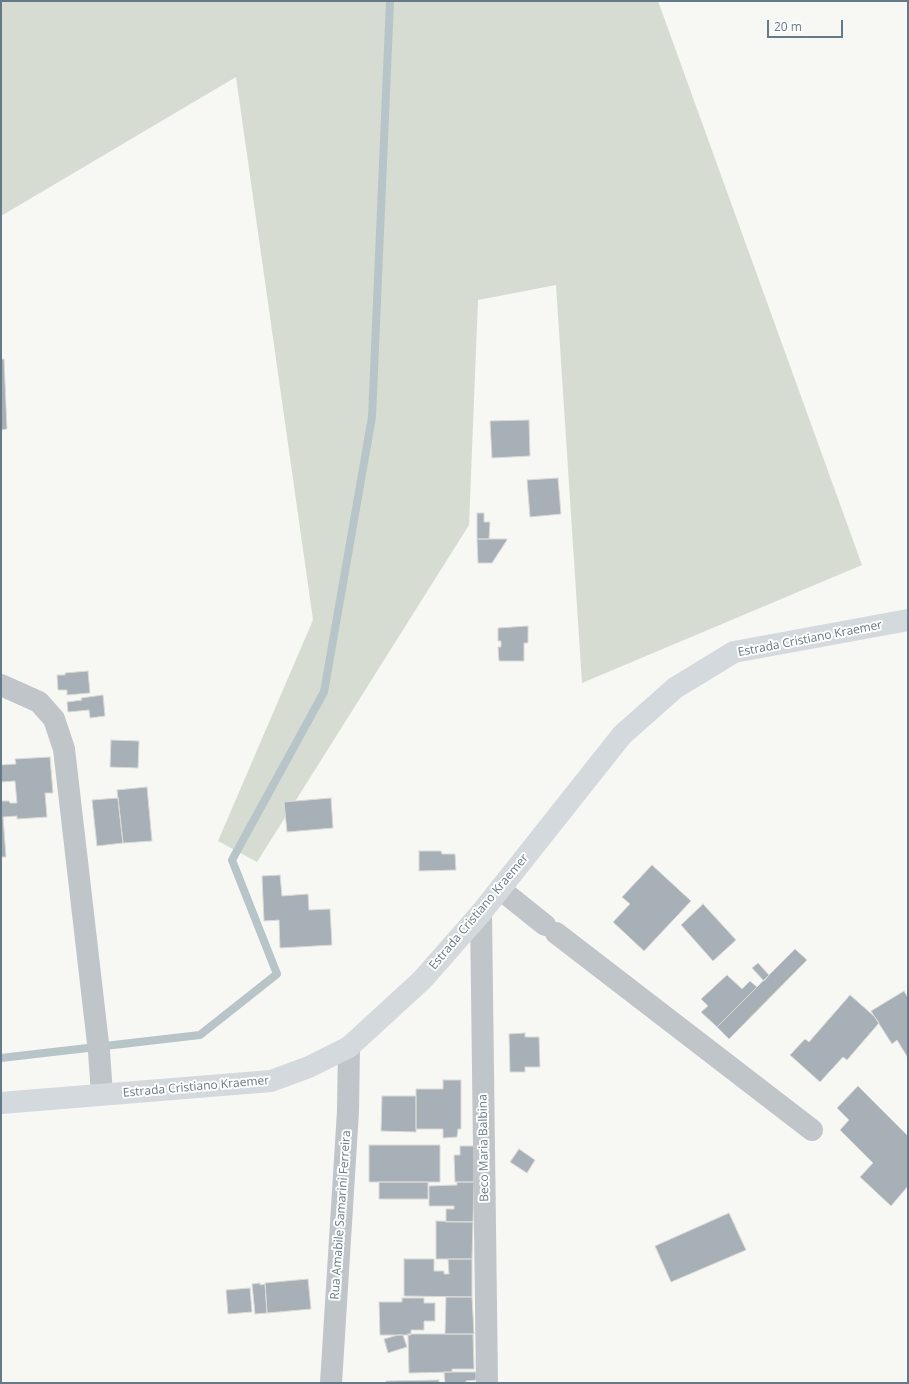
<!DOCTYPE html>
<html>
<head>
<meta charset="utf-8">
<style>
	body { margin:0 }
	#map { position:relative; width:909px; height:1384px; overflow:hidden; background:#f7f7f4; font-family:"Open Sans",sans-serif }
	canvas { display:block }
	.frame { position:absolute; inset:0; border:2px solid #667986; pointer-events:none }
	.scale { position:absolute; left:767px; top:20px; width:76px; height:18px; box-sizing:border-box; border:2px solid #667986; border-top:0; padding-left:5px; font-size:12px; line-height:14px; white-space:nowrap; color:#667986; -webkit-text-stroke:3px #fff; paint-order:stroke }
</style>
</head>
<body>
<div id="map">
<canvas width="909" height="1384"></canvas>
<div class="frame"></div>
<div class="scale">20 m</div>
</div>
<script>
const ctx = document.querySelector('canvas').getContext('2d');
ctx.lineJoin = 'round';
function fillPath(path, color) { ctx.fillStyle = color; ctx.fill(path, 'evenodd'); }
const poly = rows => new Path2D(rows.map(r => 'M' + r).join(''));
function strokePath(path, color, width, dash) { ctx.strokeStyle = color; ctx.lineWidth = width; ctx.lineCap = dash ? 'butt' : 'round'; ctx.setLineDash(dash || []); ctx.stroke(path); }
function drawText(font, color, halo, rows, align = 'center') {
  ctx.font = font + ' "Open Sans",sans-serif'; ctx.lineWidth = 4; ctx.setLineDash([]); ctx.textBaseline = 'middle'; ctx.strokeStyle = halo; ctx.fillStyle = color; for (const [text, x, y, turn = 0] of rows) {
    ctx.save(); ctx.translate(x, y); ctx.rotate((+turn || 0) * Math.PI / 180); ctx.textAlign = isNaN(turn) ? turn : align; if (halo) ctx.strokeText(text, 0, 0); ctx.fillText(text, 0, 0); ctx.restore();
  }
}
fillPath(poly([
	[1,1,658,1,862,565,582,683,556,285,478,300,469,525,257,862,218,841,313,620,236,77,1,216]
]), '#d7dcd3');
strokePath(poly([
	[1,1058,200,1035,277,974,232,860,324,692,372,417,390,1]
]), '#b7c5c8', 8);
const building = poly([
	[1,359,4,359,7,429,1,430,1,359],
	[529,420,530,456,492,458,490,421,529,420],
	[558,478,561,514,530,517,527,480,558,478],
	[477,513,484,513,484,522,490,522,489,539,477,539,477,513],
	[477,539,507,539,507,540,492,563,478,563,477,539],
	[528,626,528,643,524,643,524,661,499,661,498,647,501,647,501,641,498,641,498,628,528,626],
	[88,671,90,693,67,695,67,690,58,690,57,675,65,675,65,673,88,671],
	[103,695,105,716,90,718,89,710,68,712,67,702,82,700,81,698,103,695],
	[111,740,139,741,138,768,110,767,111,740],
	[50,757,53,793,45,793,47,817,17,819,17,816,3,817,6,857,1,857,1,801,9,801,10,803,17,803,15,781,1,782,1,765,16,764,15,759,50,757],
	[147,787,152,841,123,843,117,790,147,787],
	[118,798,123,843,97,846,92,800,118,798],
	[331,798,333,828,287,832,284,802,331,798],
	[419,851,441,851,442,854,455,854,456,870,419,871,419,851],
	[652,865,691,901,644,951,613,922,630,904,622,897,652,865],
	[280,875,282,896,308,894,309,910,330,909,332,945,280,948,279,920,264,921,262,876,280,875],
	[703,904,736,940,713,961,681,925,703,904],
	[795,949,807,960,729,1039,717,1027,795,949],
	[758,963,769,975,764,981,752,968,758,963],
	[727,975,742,989,750,981,757,987,717,1027,701,1012,708,1006,701,999,727,975],
	[904,991,908,998,908,1058,897,1040,892,1044,871,1011,904,991],
	[850,995,875,1017,879,1023,847,1060,843,1057,820,1082,790,1055,805,1039,809,1042,850,995],
	[525,1033,525,1037,539,1037,540,1067,525,1067,525,1072,510,1072,509,1034,525,1033],
	[443,1080,461,1080,461,1129,458,1129,457,1137,443,1138,443,1129,416,1129,416,1089,443,1089,443,1080],
	[858,1086,907,1135,908,1134,908,1186,891,1206,860,1177,873,1163,840,1130,849,1120,837,1108,858,1086],
	[382,1096,416,1096,416,1132,381,1131,382,1096],
	[369,1145,440,1145,440,1182,369,1182,369,1145],
	[460,1146,474,1146,474,1182,455,1182,454,1155,460,1155,460,1146],
	[519,1149,535,1160,527,1173,510,1162,519,1149],
	[379,1182,428,1182,428,1199,379,1199,379,1182],
	[457,1182,474,1182,473,1222,446,1222,446,1209,454,1209,454,1206,429,1206,429,1186,457,1185,457,1182],
	[729,1213,746,1250,671,1282,655,1246,729,1213],
	[436,1221,473,1222,472,1259,436,1259,436,1221],
	[404,1259,434,1259,434,1271,444,1271,444,1274,449,1274,448,1259,472,1259,472,1297,404,1296,404,1259],
	[308,1279,311,1309,267,1313,265,1283,308,1279],
	[260,1283,260,1285,265,1284,267,1313,255,1314,252,1284,260,1283],
	[250,1288,252,1312,228,1314,226,1290,250,1288],
	[446,1297,472,1297,474,1334,445,1334,446,1297],
	[402,1298,424,1298,424,1303,435,1303,435,1321,424,1321,424,1330,411,1330,411,1335,380,1335,379,1302,402,1302,402,1298],
	[408,1334,473,1334,474,1369,452,1369,452,1372,409,1373,408,1334],
	[398,1335,403,1335,407,1347,388,1353,384,1339,398,1335],
	[444,1372,476,1372,476,1380,466,1381,466,1383,445,1383,444,1372],
	[439,1380,439,1383,386,1383,386,1381,439,1380]
]);
fillPath(building, '#a7b0b6');
strokePath(building, '#d9d9d6', 1);
strokePath(poly([
	[1,685,39,702,54,719,64,749,99,1052,102,1094],
	[500,889,545,925],
	[481,913,487,1383],
	[556,933,812,1130],
	[331,1383,348,1111,349,1047]
]), '#c0c5c9', 22);
strokePath(poly([
	[1,1103,271,1081,309,1067,349,1047,422,980,481,913,622,735,675,688,734,652,908,620]
]), '#d4d9dd', 22);
drawText('12px', '#667986', '#fff', [
	["Estrada Cristiano Kraemer",810,639,-11],
	["Estrada Cristiano Kraemer",479,912,-50],
	["Estrada Cristiano Kraemer",196,1087,-5],
	["Beco Maria Balbina",484,1148,-91],
	["Rua Amabile Samarini Ferreira",341,1215,-86]
]);
</script>
</body>
</html>
